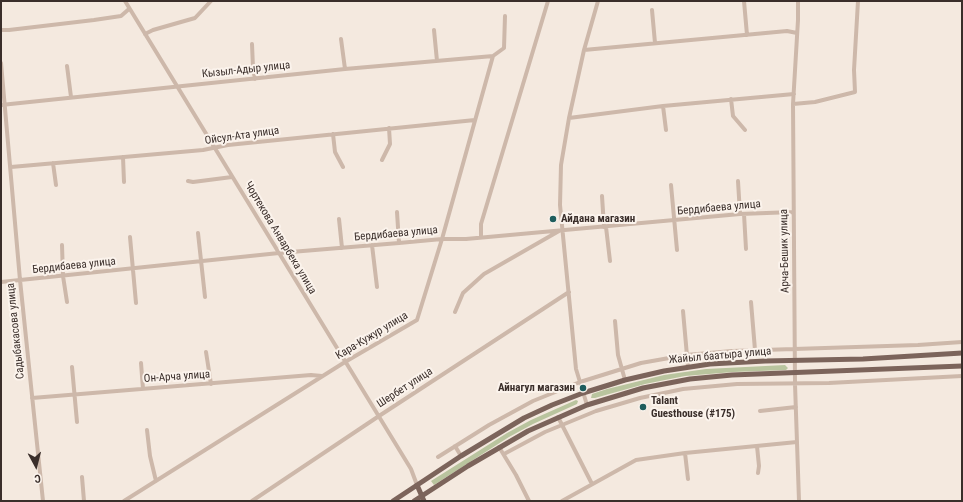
<!DOCTYPE html>
<html>
<head>
<meta charset="utf-8">
<style>
	body { margin:0 }
	#map { position:relative; width:963px; height:502px; overflow:hidden; background:#f4e9df; font-family:"Roboto Condensed",sans-serif }
	canvas { display:block }
	.frame { position:absolute; inset:0; border:2px solid #3a2e2a; pointer-events:none }
	.north { position:absolute; left:16px; top:446px; width:40px; height:40px; -webkit-text-stroke:3px #fbf3ec; paint-order:stroke; rotate:173deg; font-size:11px; font-weight:700; line-height:16px; text-align:center; color:#3a2e2a }
	.north::after { content:''; display:block; margin:auto; width:14px; height:18px; background:#3a2e2a; clip-path:polygon(50% 0,100% 100%,50% 72%,0 100%) }
</style>
</head>
<body>
<div id="map">
<canvas width="963" height="502"></canvas>
<div class="frame"></div>
<div class="north">С</div>
</div>
<script>
const ctx = document.querySelector('canvas').getContext('2d');
ctx.lineJoin = 'round';
function fillPath(path, color) { ctx.fillStyle = color; ctx.fill(path, 'evenodd'); }
const poly = rows => new Path2D(rows.map(r => 'M' + r).join(''));
function strokePath(path, color, width, dash) { ctx.strokeStyle = color; ctx.lineWidth = width; ctx.lineCap = dash ? 'butt' : 'round'; ctx.setLineDash(dash || []); ctx.stroke(path); }
function drawText(font, color, halo, rows, align = 'center') {
  ctx.font = font + ' "Roboto Condensed",sans-serif'; ctx.lineWidth = 4; ctx.setLineDash([]); ctx.textBaseline = 'middle'; ctx.strokeStyle = halo; ctx.fillStyle = color; for (const [text, x, y, turn = 0] of rows) {
    ctx.save(); ctx.translate(x, y); ctx.rotate((+turn || 0) * Math.PI / 180); ctx.textAlign = isNaN(turn) ? turn : align; if (halo) ctx.strokeText(text, 0, 0); ctx.fillText(text, 0, 0); ctx.restore();
  }
}
fillPath(poly([
	[785,365,788,368,786,370,733,372,685,376,645,384,595,398,591,398,592,394,607,389,664,375,706,369],
	[576,400,578,401,577,404,533,424,509,437,434,485,431,481,507,433,531,420]
]), '#b9c49e');
strokePath(poly([
	[125,1,411,469,417,485],
	[744,1,747,35],
	[798,1,798,20,793,104,795,384,799,501],
	[652,10,655,43],
	[1,30,9,30,94,20,121,16,129,9],
	[434,30,437,61],
	[145,34,153,30,195,18,211,1],
	[341,39,345,69],
	[252,44,253,68,255,79],
	[584,50,787,31,797,33],
	[493,56,504,48,505,16],
	[1,63,20,280,43,501],
	[67,66,71,97],
	[731,99,733,116,745,130],
	[793,104,815,102,855,92,854,70,858,1],
	[1,105,345,69,493,56],
	[663,106,666,130],
	[569,118,663,106,794,94],
	[333,134,335,152,343,167],
	[123,157,124,182],
	[382,160,390,144,389,128],
	[53,163,56,185],
	[11,167,203,150,228,145,475,120],
	[188,181,193,182,232,177],
	[738,181,740,214],
	[671,185,677,250],
	[602,196,604,227],
	[397,212,399,243],
	[744,214,746,249],
	[339,219,342,248],
	[606,227,610,261],
	[198,233,205,297],
	[130,237,136,303],
	[481,237,481,224,548,1],
	[62,245,63,276,67,302],
	[372,245,377,287],
	[1,282,279,253,399,243,442,239,466,239,740,214,793,212],
	[751,302,755,350],
	[683,311,688,367],
	[455,312,463,293,484,274,559,231],
	[615,321,618,355,625,380],
	[206,352,211,384],
	[141,363,143,389],
	[72,367,77,422],
	[32,398,311,375,322,376],
	[587,405,576,369,560,205,561,165,569,118,584,50,598,1],
	[760,411,796,407],
	[558,417,592,484],
	[147,430,150,456,156,481],
	[455,446,461,456],
	[757,446,759,466,758,473],
	[499,447,516,475,529,501],
	[685,453,688,479],
	[504,454,545,432,596,411,640,398,683,389,737,384,829,383,962,376],
	[438,457,489,425,533,401,580,382,641,363,686,355,732,351,918,345,962,342],
	[82,477,84,501],
	[124,501,345,362,417,320,442,239,493,56],
	[252,501,379,416,569,292],
	[562,501,636,460,685,453,797,442]
]), '#cdb8aa', 4);
strokePath(poly([
	[417,485,424,501],
	[393,501,461,456,524,418,552,405,583,393,625,380,664,371,710,364,765,361,863,359,962,353],
	[414,501,468,466,528,431,587,405,643,388,690,379,732,375,962,366]
]), '#7c645b', 5);
for (const [x, y, r, color] of [
	[553,219,4,"#1e5d5d"],
	[583,388,4,"#1e5d5d"],
	[643,407,4,"#1e5d5d"]
]) { const dot = new Path2D(); dot.arc(x, y, r, 0, 2 * Math.PI); ctx.fillStyle = color; ctx.fill(dot); strokePath(dot, '#fbf3ec', 1.5); }
drawText('11px', '#3a2e2a', '#fbf3ec', [
	["Кызыл-Адыр улица",246,70,-6],
	["Ойсул-Ата улица",242,136,-8],
	["Бердибаева улица",719,208,-5],
	["Бердибаева улица",396,234,-5],
	["Чортекова Анварбека улица",280,238,59],
	["Арча-Бешик улица",785,251,-91],
	["Бердибаева улица",74,266,-6],
	["Садыбакасова улица",16,331,-96],
	["Кара-Кужур улица",372,336,-31],
	["Жайыл баатыра улица",720,356,-5],
	["Он-Арча улица",177,377,-4],
	["Шербет улица",405,388,-33]
]);
drawText('bold 11px', '#3a2e2a', '#fbf3ec', [
	["Айдана магазин",561,219],
	["Айнагул магазин",575,388,"right"],
	["Talant",651,401],
	["Guesthouse (#175)",651,414]
], 'left');
</script>
</body>
</html>
